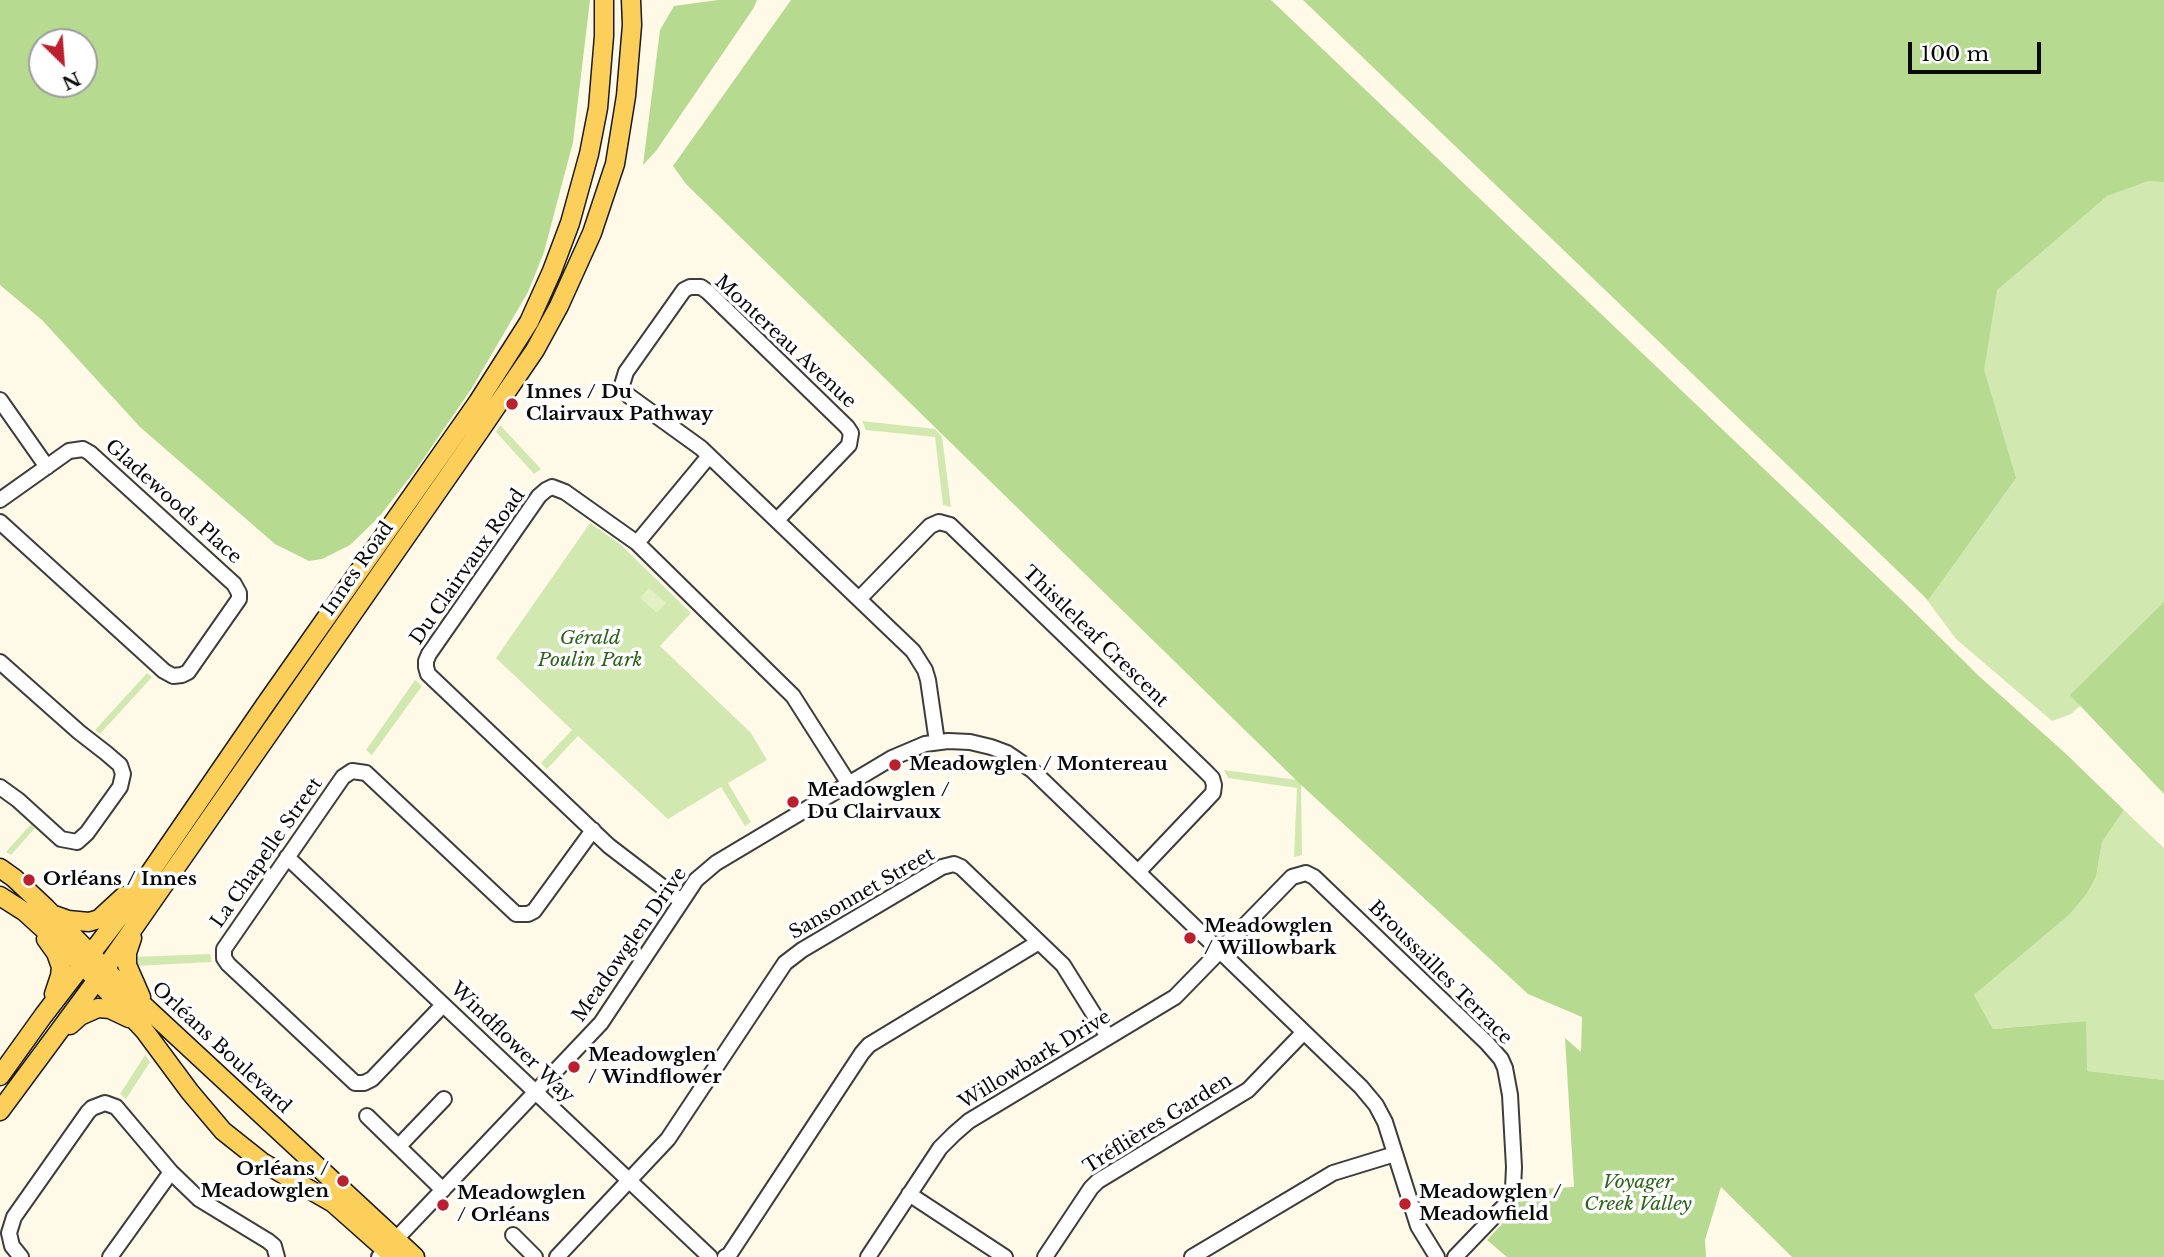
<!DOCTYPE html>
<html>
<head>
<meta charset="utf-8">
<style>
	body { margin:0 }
	#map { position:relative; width:2164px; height:1257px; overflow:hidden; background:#fff9e7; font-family:"Libre Baskerville",serif }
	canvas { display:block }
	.north { position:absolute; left:28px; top:28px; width:70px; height:70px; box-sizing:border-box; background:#fff; border:2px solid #9d9d9d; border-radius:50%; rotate:155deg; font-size:19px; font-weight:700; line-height:28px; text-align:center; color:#0a0a0a }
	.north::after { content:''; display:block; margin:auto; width:24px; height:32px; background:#bc202e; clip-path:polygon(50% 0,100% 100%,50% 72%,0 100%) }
	.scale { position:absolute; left:1908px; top:42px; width:133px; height:32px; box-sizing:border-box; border:4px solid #0a0a0a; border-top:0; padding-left:9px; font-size:21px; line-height:24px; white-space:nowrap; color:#0a0a0a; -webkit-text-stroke:5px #fff; paint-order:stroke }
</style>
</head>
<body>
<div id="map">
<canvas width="2164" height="1257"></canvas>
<div class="north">N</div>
<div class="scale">100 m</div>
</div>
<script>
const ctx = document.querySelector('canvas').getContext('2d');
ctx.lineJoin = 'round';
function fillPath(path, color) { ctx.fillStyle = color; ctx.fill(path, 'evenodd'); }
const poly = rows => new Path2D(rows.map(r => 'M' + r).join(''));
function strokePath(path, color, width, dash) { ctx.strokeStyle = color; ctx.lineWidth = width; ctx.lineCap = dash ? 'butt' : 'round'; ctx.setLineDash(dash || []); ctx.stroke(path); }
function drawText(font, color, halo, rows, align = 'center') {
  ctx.font = font + ' "Libre Baskerville",serif'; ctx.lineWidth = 7; ctx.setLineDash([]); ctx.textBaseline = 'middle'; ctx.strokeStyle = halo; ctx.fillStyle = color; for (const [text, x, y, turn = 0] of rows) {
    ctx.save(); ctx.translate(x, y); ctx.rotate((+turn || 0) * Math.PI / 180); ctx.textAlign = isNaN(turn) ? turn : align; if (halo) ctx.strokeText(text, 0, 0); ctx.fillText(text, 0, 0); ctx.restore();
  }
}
fillPath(poly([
	[2164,166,2164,631,2071,714,2052,721,1956,639,1915,584,1951,338,2090,190],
	[862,421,935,429,942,437,951,507,943,505,935,437,866,430],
	[500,425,541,469,534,474,496,432],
	[590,523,620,544,691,613,660,646,751,733,767,760,728,783,751,822,745,826,721,787,668,819,578,736,547,769,541,763,572,730,496,658],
	[147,673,152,677,100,734,95,730],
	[415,680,422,686,372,755,366,750],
	[1224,770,1297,780,1301,783,1302,855,1294,857,1297,788,1228,778],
	[2124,810,2164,848,2164,1080,2086,1071,2086,1021,1993,1029,1974,995,2069,915,2086,895,2096,877,2102,842],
	[31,824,35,828,11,855,6,852],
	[210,954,212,962,134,966,133,957],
	[145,1055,150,1062,126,1099,120,1094]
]), '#d1e9b1');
fillPath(poly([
	[0,0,590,0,573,142,544,252,528,292,472,388,417,468,379,517,350,545,322,559,309,561,275,544,140,427,42,320,0,285],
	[42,42,84,42,84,84,42,84],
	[718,0,757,0,753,9,656,151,643,165,660,30,674,6],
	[791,0,1271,0,1907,605,1980,677,2064,752,2124,810,2102,842,2096,877,2086,895,2069,915,1974,995,1993,1029,2086,1021,2087,1071,2164,1080,2164,1257,1792,1257,1721,1187,1705,1240,1706,1257,1507,1257,1487,1240,1514,1211,1524,1190,1574,1187,1565,1038,1581,1052,1582,1017,1528,994,1299,783,686,184,673,166],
	[1303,0,2164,0,2164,182,2148,181,2107,196,1997,290,1984,370,2016,478,1928,600],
	[2164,602,2164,794,2070,695]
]), '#b5da90');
fillPath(poly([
	[649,588,666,603,657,613,640,598],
	[577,626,585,630,591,639,590,647,588,650,582,648,576,640,574,629]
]), '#e3f0c3');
const minor = poly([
	[0,400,47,467],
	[0,500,69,451,83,449,90,453,234,584,239,593,239,599,188,672,182,675,173,676,164,671,0,522],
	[777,520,849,445,851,433,847,427,708,292,701,287,690,287,684,290,626,372,622,385,624,391,629,396,701,448,913,651,925,670,928,680,937,742],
	[637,543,709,456],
	[859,599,930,526,939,522,950,525,1204,770,1212,778,1214,785,1213,793,1138,872],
	[0,662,79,732,106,753,120,765,123,774,120,787,87,833,77,842,61,839,18,800,0,787],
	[287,857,710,1257],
	[681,901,609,846,428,674,426,667,426,661,429,654,539,496,546,490,552,487,565,492,637,543,793,696,849,784],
	[443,1005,372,1079,364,1083,355,1083,228,964,224,958,224,949,343,777,352,771,366,773,516,914,528,914,534,911,593,830],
	[367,1116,443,1190],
	[399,1146,444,1099],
	[909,1194,1005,1257],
	[513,1235,535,1257],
	[21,1257,12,1246,9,1233,14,1217,88,1112,92,1108,105,1103,116,1107,171,1172,199,1199,268,1241,274,1246,277,1257],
	[110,1257,171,1172],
	[379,1257,601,1023,696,880,716,863,892,758,925,744,948,741,970,742,991,747,1007,753,1032,770,1361,1087,1376,1105,1385,1122,1418,1226,1437,1257],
	[557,1257,668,1139,785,963,802,950,942,867,954,864,961,867,1063,965,1108,1037],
	[725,1257,729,1255,862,1053,869,1045,1039,942],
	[868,1257,940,1148,954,1134,969,1121,1175,997,1292,877,1306,873,1314,877,1487,1043,1501,1059,1505,1068,1510,1095,1514,1167,1513,1189,1507,1203,1455,1257],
	[1045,1257,1091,1188,1098,1181,1248,1090,1304,1032],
	[1192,1257,1333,1173,1395,1154]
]);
const major = poly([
	[0,868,14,878,46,908,113,977,415,1257],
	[0,896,25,912,82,964,144,1030,190,1092,223,1131,262,1162,333,1203,394,1257],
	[54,915,68,920,89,922,99,919,124,896],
	[132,938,127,953,127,965,141,997],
	[46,939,56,953,61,967,60,976,54,994],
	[70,1025,80,1016,98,1008,110,1009,129,1018],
	[0,1076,43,1016,123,912,265,705,478,402,529,322,552,271,570,223,589,154,598,108,604,36,604,0],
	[0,1111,105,969,479,432,535,350,559,306,592,233,615,164,626,96,632,25,631,0]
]);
strokePath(minor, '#3d3d3d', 18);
strokePath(major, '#1b1b1b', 21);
strokePath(minor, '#fff', 14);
strokePath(major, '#fcce5a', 18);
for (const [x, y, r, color] of [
	[512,404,7,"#bc202e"],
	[895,765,7,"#bc202e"],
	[793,802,7,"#bc202e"],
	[29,880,7,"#bc202e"],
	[1190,938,7,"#bc202e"],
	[574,1067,7,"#bc202e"],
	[343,1181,7,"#bc202e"],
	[1405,1204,7,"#bc202e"],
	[443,1205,7,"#bc202e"]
]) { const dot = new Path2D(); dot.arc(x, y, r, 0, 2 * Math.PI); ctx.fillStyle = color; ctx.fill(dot); strokePath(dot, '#fff', 2.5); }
drawText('19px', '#0a0a0a', '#fff', [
	["Montereau Avenue",785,342,43],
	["Gladewoods Place",173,502,42],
	["Du Clairvaux Road",468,567,-55],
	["Innes Road",358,569,-55],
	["Thistleleaf Crescent",1095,637,44],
	["La Chapelle Street",267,853,-55],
	["Sansonnet Street",862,894,-30],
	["Meadowglen Drive",630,945,-55],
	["Broussailles Terrace",1440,973,45],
	["Windflower Way",512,1043,44],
	["Orléans Boulevard",221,1048,43],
	["Willowbark Drive",1035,1060,-31],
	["Tréflières Garden",1158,1124,-32]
]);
drawText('bold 19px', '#0a0a0a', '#fff', [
	["Innes / Du",526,393],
	["Clairvaux Pathway",526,415],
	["Meadowglen / Montereau",909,765],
	["Meadowglen /",807,791],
	["Du Clairvaux",807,813],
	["Orléans / Innes",43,880],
	["Meadowglen",1204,927],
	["/ Willowbark",1204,949],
	["Meadowglen",588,1056],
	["/ Windflower",588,1078],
	["Orléans /",329,1170,"right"],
	["Meadowglen",329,1192,"right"],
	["Meadowglen /",1419,1193],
	["Meadowfield",1419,1215],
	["Meadowglen",457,1194],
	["/ Orléans",457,1216]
], 'left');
drawText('italic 19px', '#2c621a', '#fff', [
	["Gérald",590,639],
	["Poulin Park",590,661],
	["Voyager",1638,1183],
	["Creek Valley",1638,1205]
]);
</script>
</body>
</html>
